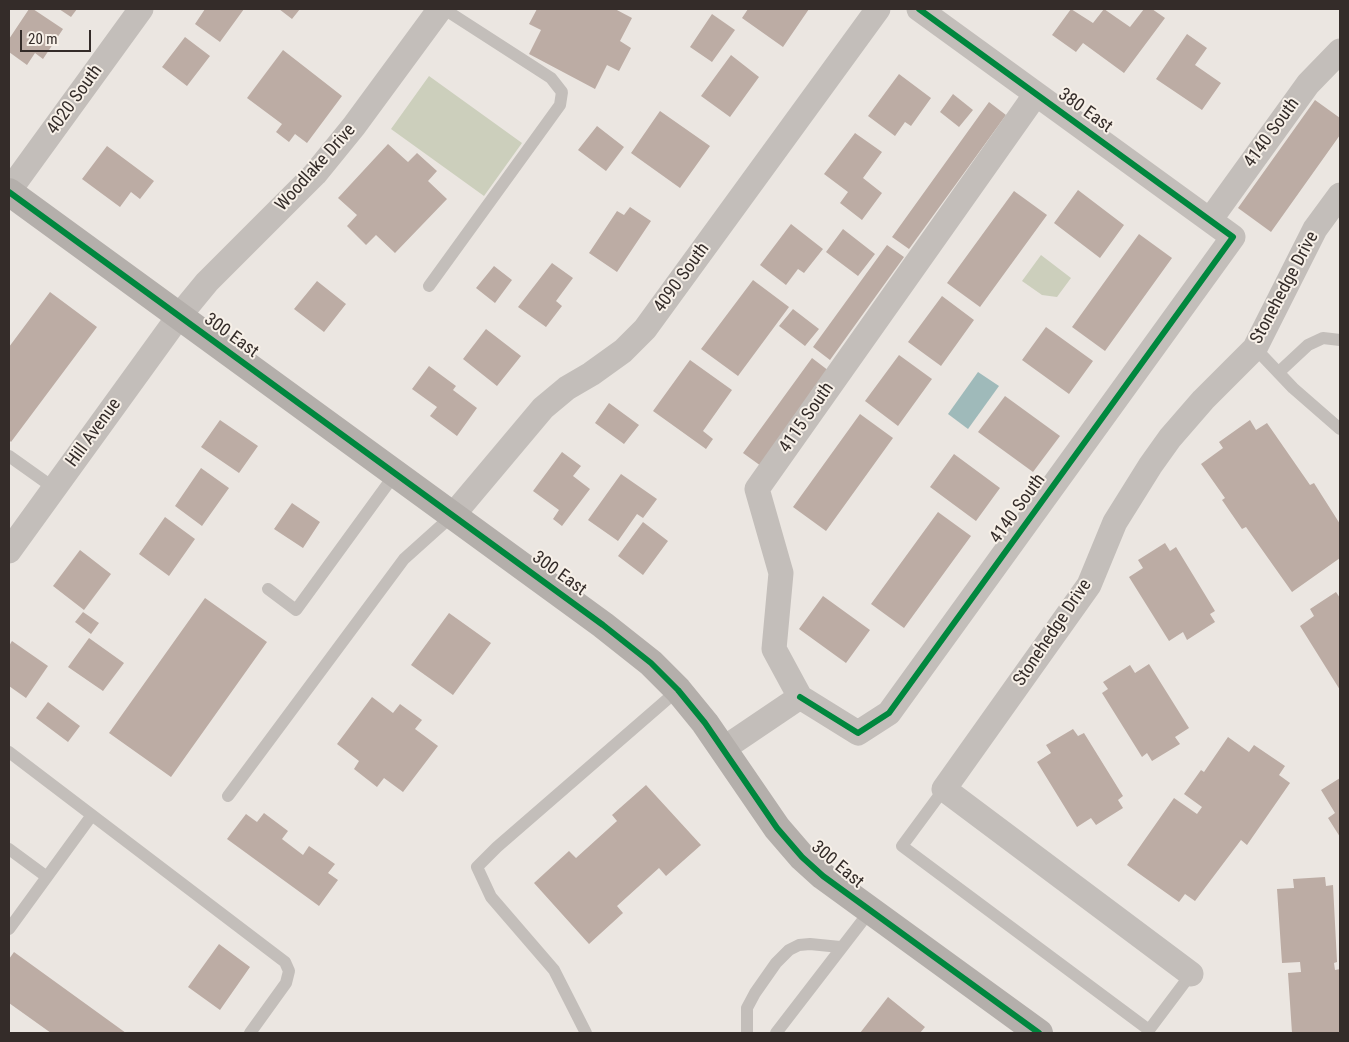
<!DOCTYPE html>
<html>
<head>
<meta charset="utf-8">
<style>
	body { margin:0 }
	#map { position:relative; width:1349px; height:1042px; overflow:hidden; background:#ebe6e1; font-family:"Roboto Condensed",sans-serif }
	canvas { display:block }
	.frame { position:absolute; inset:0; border:10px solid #342c29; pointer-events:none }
	.scale { position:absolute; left:20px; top:30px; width:71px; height:22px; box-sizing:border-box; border:2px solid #342c29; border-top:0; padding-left:6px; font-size:15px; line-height:18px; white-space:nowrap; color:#342c29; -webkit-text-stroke:4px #f7f0e8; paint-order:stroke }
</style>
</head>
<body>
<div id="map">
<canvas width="1349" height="1042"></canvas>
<div class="frame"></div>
<div class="scale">20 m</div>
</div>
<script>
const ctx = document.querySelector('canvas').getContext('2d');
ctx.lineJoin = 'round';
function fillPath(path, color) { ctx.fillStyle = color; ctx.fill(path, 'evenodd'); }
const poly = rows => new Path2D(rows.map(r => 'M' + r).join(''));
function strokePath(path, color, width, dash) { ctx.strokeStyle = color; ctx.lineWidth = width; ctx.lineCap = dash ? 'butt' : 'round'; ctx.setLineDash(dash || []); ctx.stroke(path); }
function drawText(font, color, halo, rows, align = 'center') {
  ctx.font = font + ' "Roboto Condensed",sans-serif'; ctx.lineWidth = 4; ctx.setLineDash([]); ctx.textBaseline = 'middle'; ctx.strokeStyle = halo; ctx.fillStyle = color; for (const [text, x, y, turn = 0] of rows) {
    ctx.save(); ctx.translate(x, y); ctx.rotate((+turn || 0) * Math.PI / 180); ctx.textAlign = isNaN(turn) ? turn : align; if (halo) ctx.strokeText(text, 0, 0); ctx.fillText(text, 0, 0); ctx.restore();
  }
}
fillPath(poly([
	[429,76,522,143,484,196,391,129],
	[1041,255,1071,278,1057,297,1042,295,1022,281]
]), '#cccfbc');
fillPath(poly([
	[978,372,999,386,968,429,948,414]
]), '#9fbaba');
fillPath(poly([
	[29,9,33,9,63,29,43,59,35,53,27,65,9,52,9,39],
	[59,9,77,9,71,17],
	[205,9,244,9,220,42,195,24],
	[279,9,300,9,292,19],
	[537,9,615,9,632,18,620,41,631,48,619,71,607,65,595,89,529,54,541,30,529,24],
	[748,9,809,9,783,47,742,18],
	[1071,9,1093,23,1104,9,1130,27,1144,9,1152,9,1165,18,1124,73,1083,43,1076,52,1052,35],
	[712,14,735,30,712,62,690,47],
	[1187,34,1207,48,1195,65,1221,83,1202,110,1156,79],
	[185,37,210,56,187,86,162,67],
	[283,50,342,96,307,143,295,134,289,142,276,132,282,124,247,98],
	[731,55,759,77,730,117,701,96],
	[899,74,931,98,911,126,905,122,895,136,868,116],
	[953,94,973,110,959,127,940,112],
	[1315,100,1340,118,1340,135,1271,232,1238,208],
	[989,102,1006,115,909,249,892,237],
	[660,111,710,146,680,188,631,153],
	[597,126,624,147,606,171,578,150],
	[855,133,882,152,863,178,882,193,862,220,840,203,848,192,824,174],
	[388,144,408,162,417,153,437,171,428,181,447,199,395,253,376,235,366,245,347,226,357,215,338,198],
	[107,146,154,181,140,199,131,192,120,207,82,179],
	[1078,190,1124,225,1100,258,1054,223],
	[1014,191,1047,215,980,307,947,283],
	[630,207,651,221,617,272,589,253,617,211,624,215],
	[791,224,823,249,804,273,798,269,786,285,760,265],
	[843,229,875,254,858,276,826,252],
	[1139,234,1172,258,1105,351,1072,327],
	[887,245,904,257,830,360,813,347],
	[552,263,573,278,556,301,562,306,546,327,518,307],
	[494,266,512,280,495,303,476,288],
	[753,280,789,307,738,376,701,349],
	[317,281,346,304,324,332,294,309],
	[50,292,97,327,11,442,9,440,9,347],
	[942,296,974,320,941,366,908,342],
	[793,309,819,329,805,346,779,326],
	[1046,327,1093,361,1069,394,1022,360],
	[486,329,521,356,497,386,463,359],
	[899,355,932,379,898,426,865,401],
	[812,358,829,371,761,466,743,453],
	[690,360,732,390,703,431,713,439,706,449,653,411],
	[429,366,456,386,453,390,477,408,457,436,430,416,437,407,412,389],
	[1005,396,1060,436,1033,472,978,432],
	[609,403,639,425,624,444,595,423],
	[860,414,893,438,826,531,793,507],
	[220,420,258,446,239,473,201,447],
	[1250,420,1256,430,1267,423,1310,485,1314,483,1340,524,1340,558,1292,592,1246,527,1242,529,1222,500,1225,498,1201,464,1223,448,1219,442],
	[562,452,581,466,573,476,590,489,562,526,553,519,559,510,533,491],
	[954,454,1000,488,976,521,930,487],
	[201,468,229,488,202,526,175,506],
	[621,474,657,499,643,518,637,514,618,541,588,520],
	[292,503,320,522,303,548,274,529],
	[938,512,971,536,904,628,871,604],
	[165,517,195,539,169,576,139,554],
	[643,522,668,541,643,575,618,556],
	[1165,543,1170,551,1176,547,1215,611,1210,614,1215,622,1187,640,1183,632,1169,641,1129,577,1143,568,1138,560],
	[80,550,111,574,84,610,53,586],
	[1336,592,1340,598,1340,690,1300,626,1314,616,1310,609],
	[823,596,870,630,846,663,799,629],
	[205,598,267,642,171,777,109,733],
	[83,612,99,623,91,634,75,622],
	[449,613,491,643,453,695,411,665],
	[89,638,124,663,103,691,68,667],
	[12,641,48,666,26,698,9,686,9,646],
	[1149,664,1189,728,1175,737,1180,744,1152,761,1147,753,1142,757,1102,693,1108,689,1103,682,1130,665,1135,673],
	[372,697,393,713,400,704,422,720,415,729,438,746,403,792,384,778,377,787,354,769,359,761,337,744],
	[48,702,80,726,68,742,36,718],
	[1073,729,1078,736,1084,733,1123,796,1118,800,1123,808,1096,825,1091,818,1077,827,1037,762,1051,753,1046,745],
	[1228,737,1249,752,1254,745,1285,766,1279,775,1290,783,1247,845,1241,840,1195,901,1185,894,1179,902,1127,865,1174,798,1197,814,1202,807,1184,794,1201,770,1204,772],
	[1340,778,1340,837,1328,818,1335,813,1321,790],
	[646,785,701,845,666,876,659,868,617,906,623,913,589,944,534,883,569,851,576,858,617,821,612,815],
	[264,813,288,831,282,839,303,855,309,846,335,864,328,873,338,880,319,906,227,839,246,814,257,822],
	[1325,877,1326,886,1333,885,1337,962,1334,963,1335,970,1340,969,1340,1033,1292,1033,1288,973,1301,972,1300,962,1282,963,1277,889,1294,888,1293,879],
	[219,944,250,967,220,1010,188,987],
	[14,952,126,1033,51,1033,9,1003,9,959],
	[888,997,925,1027,920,1033,860,1033]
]), '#bcaca4');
strokePath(poly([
	[429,286,560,105,562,92,551,78,444,9],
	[1255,348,1293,388,1340,429],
	[1279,372,1308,345,1323,338,1340,340],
	[9,456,54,488],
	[268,589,296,610,395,474],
	[9,752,285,962,289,971,286,983,250,1033],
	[944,789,902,846,1149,1030,1191,974],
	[228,796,404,559,453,515],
	[9,849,47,877],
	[9,929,92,815],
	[586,1033,554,970,491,897,477,867,497,847,678,690],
	[747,1033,747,1008,755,993,776,963,789,950,799,945,810,944,840,947],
	[776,1033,870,911]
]), '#c3beba', 12);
strokePath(poly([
	[9,191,141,9],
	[1210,220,1308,84,1340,51],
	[453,515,543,408,567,388,591,374,623,351,645,329,878,9],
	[9,551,179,316,207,282,315,174,354,126,440,9],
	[800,697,858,733,889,713,1233,237,919,9],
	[723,749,800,697,774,649,781,573,757,489,1036,94],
	[1191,974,944,789,1089,585,1115,522,1150,466,1170,438,1203,400,1255,348,1315,229,1340,195]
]), '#c3beba', 25);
strokePath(poly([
	[9,192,603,625,651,663,678,690,705,723,777,828,802,857,823,876,1039,1033]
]), '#b4afab', 28);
strokePath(poly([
	[9,192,603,625,651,663,678,690,705,723,777,828,802,857,823,876,1039,1033],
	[800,697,858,733,889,713,1233,237,919,9]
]), '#00873e', 6);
drawText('18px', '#342c29', '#f7f0e8', [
	["4020 South",75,100,-54],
	["380 East",1085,111,36],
	["4140 South",1272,133,-54],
	["Woodlake Drive",316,168,-48],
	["4090 South",682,278,-54],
	["Stonehedge Drive",1285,288,-62],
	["300 East",231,336,36],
	["4115 South",807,418,-55],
	["Hill Avenue",94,433,-54],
	["4140 South",1018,509,-54],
	["300 East",559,574,36],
	["Stonehedge Drive",1053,633,-56],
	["300 East",837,865,40]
]);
</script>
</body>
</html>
